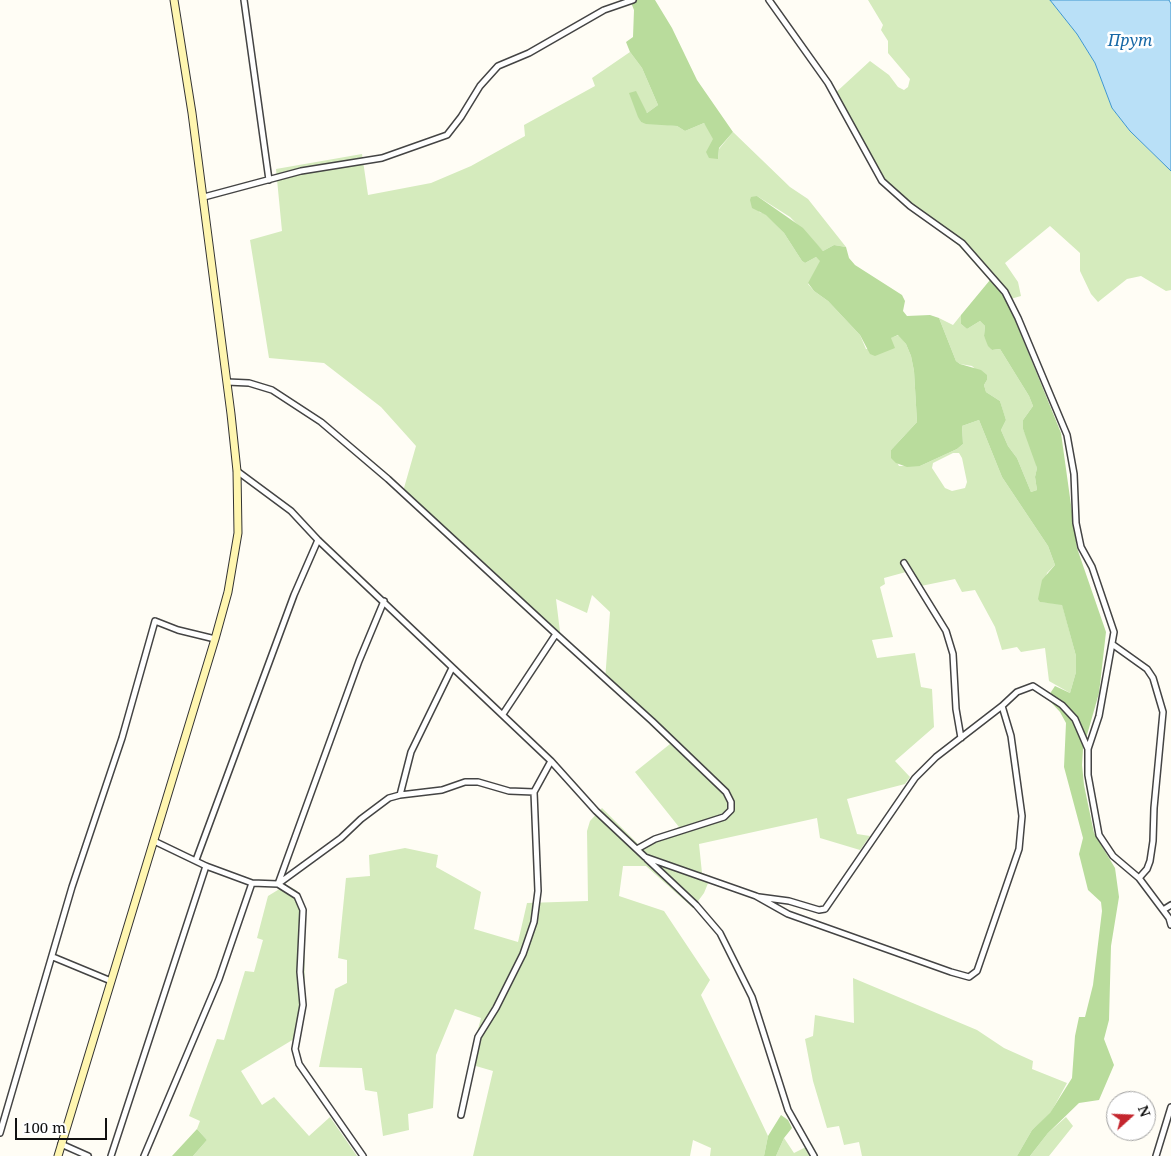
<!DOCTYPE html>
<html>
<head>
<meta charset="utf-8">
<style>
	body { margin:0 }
	#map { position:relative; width:1171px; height:1156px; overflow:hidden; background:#fffdf5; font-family:"Noto Serif",serif }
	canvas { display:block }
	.north { position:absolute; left:1106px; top:1091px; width:50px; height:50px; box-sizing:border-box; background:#fff; border:1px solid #a0a0a0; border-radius:50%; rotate:70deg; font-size:14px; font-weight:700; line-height:20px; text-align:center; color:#111 }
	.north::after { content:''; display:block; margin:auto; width:18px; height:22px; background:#c4262e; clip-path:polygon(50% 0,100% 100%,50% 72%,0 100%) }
	.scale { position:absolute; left:15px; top:1118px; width:92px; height:22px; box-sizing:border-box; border:2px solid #111; border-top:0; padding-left:6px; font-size:15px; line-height:18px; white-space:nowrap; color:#111; -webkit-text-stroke:4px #fff; paint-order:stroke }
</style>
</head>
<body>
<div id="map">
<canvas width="1171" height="1156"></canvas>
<div class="north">N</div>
<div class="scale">100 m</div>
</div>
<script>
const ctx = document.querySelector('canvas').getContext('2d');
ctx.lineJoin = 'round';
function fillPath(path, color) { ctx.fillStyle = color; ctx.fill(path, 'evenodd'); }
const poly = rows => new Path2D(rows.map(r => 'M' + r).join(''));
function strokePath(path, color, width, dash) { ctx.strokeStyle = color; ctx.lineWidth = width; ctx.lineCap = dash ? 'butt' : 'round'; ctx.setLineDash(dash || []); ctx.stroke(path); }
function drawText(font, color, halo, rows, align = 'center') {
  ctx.font = font + ' "Noto Serif",serif'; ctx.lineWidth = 5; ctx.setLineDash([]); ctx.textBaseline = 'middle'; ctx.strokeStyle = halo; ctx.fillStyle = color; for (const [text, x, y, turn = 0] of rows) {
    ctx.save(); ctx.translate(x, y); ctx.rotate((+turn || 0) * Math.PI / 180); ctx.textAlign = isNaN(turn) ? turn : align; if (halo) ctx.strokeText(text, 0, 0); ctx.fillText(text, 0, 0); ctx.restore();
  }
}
fillPath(poly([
	[868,0,1050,0,1077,34,1095,63,1112,108,1130,131,1171,171,1171,290,1166,291,1141,276,1127,279,1098,302,1091,294,1080,271,1080,253,1050,226,1005,263,1018,282,1021,296,1007,300,959,246,899,200,884,185,832,96,870,61,889,75,898,87,904,90,908,87,910,79,888,53,888,41,881,30,883,25],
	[630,52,642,68,658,105,647,113,630,94,641,122,677,126,685,131,704,123,712,133,718,159,719,149,733,132,790,187,808,199,846,247,834,245,823,251,790,217,757,196,759,212,766,214,784,233,802,261,805,263,816,257,821,261,808,284,814,291,828,301,860,335,866,349,894,347,890,338,899,335,906,344,911,356,914,371,917,422,891,450,899,466,920,466,957,449,963,444,962,426,979,420,1002,477,1048,546,1055,565,1047,573,1040,602,1062,604,1076,656,1076,672,1070,693,1049,681,1045,648,1021,652,1017,647,1002,650,995,627,975,590,962,592,955,579,916,587,906,572,884,578,885,584,880,587,893,637,872,640,877,658,915,653,921,687,932,689,934,727,895,761,910,777,905,784,847,799,857,834,870,836,860,850,820,838,817,818,699,844,702,873,711,876,704,893,693,908,646,866,623,866,619,896,664,911,710,980,701,995,768,1136,764,1156,710,1156,711,1148,693,1140,690,1156,473,1156,493,1071,469,1064,481,1018,455,1009,436,1055,433,1108,408,1114,409,1130,383,1136,377,1092,365,1090,362,1068,319,1067,335,989,347,983,347,960,338,958,346,878,370,876,369,855,405,848,438,855,436,867,481,892,474,929,518,942,527,903,588,901,587,831,590,821,602,808,640,846,679,827,635,772,670,744,605,681,610,612,592,595,587,613,556,599,561,640,402,495,416,446,381,407,324,363,269,358,250,240,282,231,276,169,362,154,368,195,431,183,471,166,525,136,524,125,595,86,592,78],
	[953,453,959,453,962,458,967,482,965,488,952,491,945,488,932,468,933,463],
	[961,315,961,324,967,329,980,321,985,326,984,336,992,350,1000,349,1029,396,1033,406,1023,420,1023,429,1034,454,1037,468,1035,477,1037,490,1031,492,1017,458,1008,446,1001,430,1006,420,1003,411,1000,401,986,392,984,385,987,380,972,366,960,364,956,361,939,318,953,325],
	[286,885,296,890,304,903,305,1007,299,1036,241,1071,262,1105,274,1097,309,1136,330,1117,357,1156,193,1156,207,1140,197,1129,200,1121,189,1116,217,1039,224,1040,245,971,254,972,263,940,257,938,268,896],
	[853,978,977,1030,1004,1048,1033,1061,1032,1069,1067,1083,1050,1114,1032,1130,1017,1156,862,1156,859,1142,844,1145,839,1126,827,1128,813,1081,805,1039,813,1036,815,1015,854,1023],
	[1066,1117,1073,1126,1049,1156,1030,1156,1048,1133],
	[784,1138,794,1153,812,1144,818,1156,776,1156]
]), '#d5ebbd');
fillPath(poly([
	[630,0,655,0,672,28,697,80,733,132,719,148,718,159,709,158,706,152,713,139,704,123,685,131,677,126,646,124,641,122,638,117,629,93,636,91,647,113,658,105,642,68,630,52,626,42,633,37,634,10],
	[757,196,803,228,823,251,834,245,846,247,849,258,855,265,902,295,905,301,903,311,907,316,930,315,939,318,956,361,960,364,981,370,987,375,987,380,984,385,986,392,1000,401,1006,420,1001,430,1008,446,1017,458,1031,492,1037,490,1035,477,1037,468,1023,429,1023,420,1033,406,1029,396,1000,349,992,350,988,346,984,336,985,326,980,321,967,329,961,324,961,315,990,280,1007,300,1061,433,1077,548,1106,632,1099,693,1083,749,1082,765,1084,785,1094,833,1115,868,1119,897,1111,946,1109,1020,1104,1039,1114,1065,1099,1100,1079,1103,1048,1133,1030,1156,1017,1156,1032,1130,1050,1113,1072,1078,1075,1036,1079,1017,1085,1017,1093,985,1102,911,1101,902,1088,890,1079,854,1083,838,1064,767,1066,723,1060,712,1047,698,1055,686,1070,693,1076,672,1076,656,1062,605,1040,602,1038,599,1042,580,1055,565,1048,546,1002,477,979,420,962,426,963,444,957,449,920,466,907,467,896,463,891,458,891,450,917,422,914,371,911,356,906,344,898,335,891,338,895,348,875,356,870,354,860,335,828,301,814,291,808,283,820,261,816,257,805,263,802,261,784,233,766,215,752,208,750,200,751,197],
	[781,1115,788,1120,792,1128,784,1138,776,1156,764,1156,768,1136],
	[197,1129,207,1140,193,1156,172,1156]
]), '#b9dc9c');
const water = poly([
	[1050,0,1169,0,1171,4,1171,171,1130,131,1112,108,1095,63,1077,34,1050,0]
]);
fillPath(water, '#b9e0f7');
strokePath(water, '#3f96cf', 1);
const street = poly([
	[244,0,269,180],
	[769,0,828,83,882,181,910,206,962,243,1005,292,1018,318,1067,435,1074,474,1076,523,1081,547,1092,567,1114,632,1099,716,1088,749,1088,775,1099,835,1113,856,1139,878,1169,918,1171,925],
	[204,197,301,171,382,158,447,135,461,117,480,86,498,66,529,53,604,10,633,0],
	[227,382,249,383,272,390,321,422,388,479,556,634,503,714],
	[237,471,291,511,318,540,551,761,596,811,645,857,756,896,788,914,951,972,969,977,977,971,1019,849,1022,816,1011,736,1002,706,1017,692,1033,686,1062,705,1075,719,1088,749],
	[904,563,946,631,953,654,956,709,961,738],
	[556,634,652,721,726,792,731,802,731,810,724,817,655,839,637,849],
	[1112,644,1147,669,1153,678,1163,712,1154,808,1153,841,1150,861,1147,869,1139,878],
	[400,795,411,752,452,668],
	[154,841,206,866,252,883,278,884,341,838,361,819,389,798,400,795,442,790,465,782,478,782,509,791,534,792,551,761],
	[647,859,696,905,720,933,752,997,788,1110,814,1156],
	[196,860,294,595,318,540],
	[759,897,789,901,819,910,825,909,915,778,936,757,1002,706],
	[1163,910,1171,905],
	[53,957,111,981],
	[461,1115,478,1037,496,1008,523,954,534,922,538,891,534,792],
	[0,1133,72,887,122,738,155,621,178,630,215,639],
	[61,1144,88,1156],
	[111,1156,206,866],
	[144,1156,219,979,252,883],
	[363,1156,299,1064,295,1049,303,1005,300,972,303,910,297,896,278,884,359,661,384,601],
	[1156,1156,1171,1107]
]);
const secondary = poly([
	[58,1156,215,639,228,592,238,533,237,471,231,414,192,113,174,0]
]);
strokePath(street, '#444', 8);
strokePath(secondary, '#333', 9);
strokePath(street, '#fff', 5);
strokePath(secondary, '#fff6b0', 7);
drawText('italic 16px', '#1768a6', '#fff', [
	["Прут",1130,41]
]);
</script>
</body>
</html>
